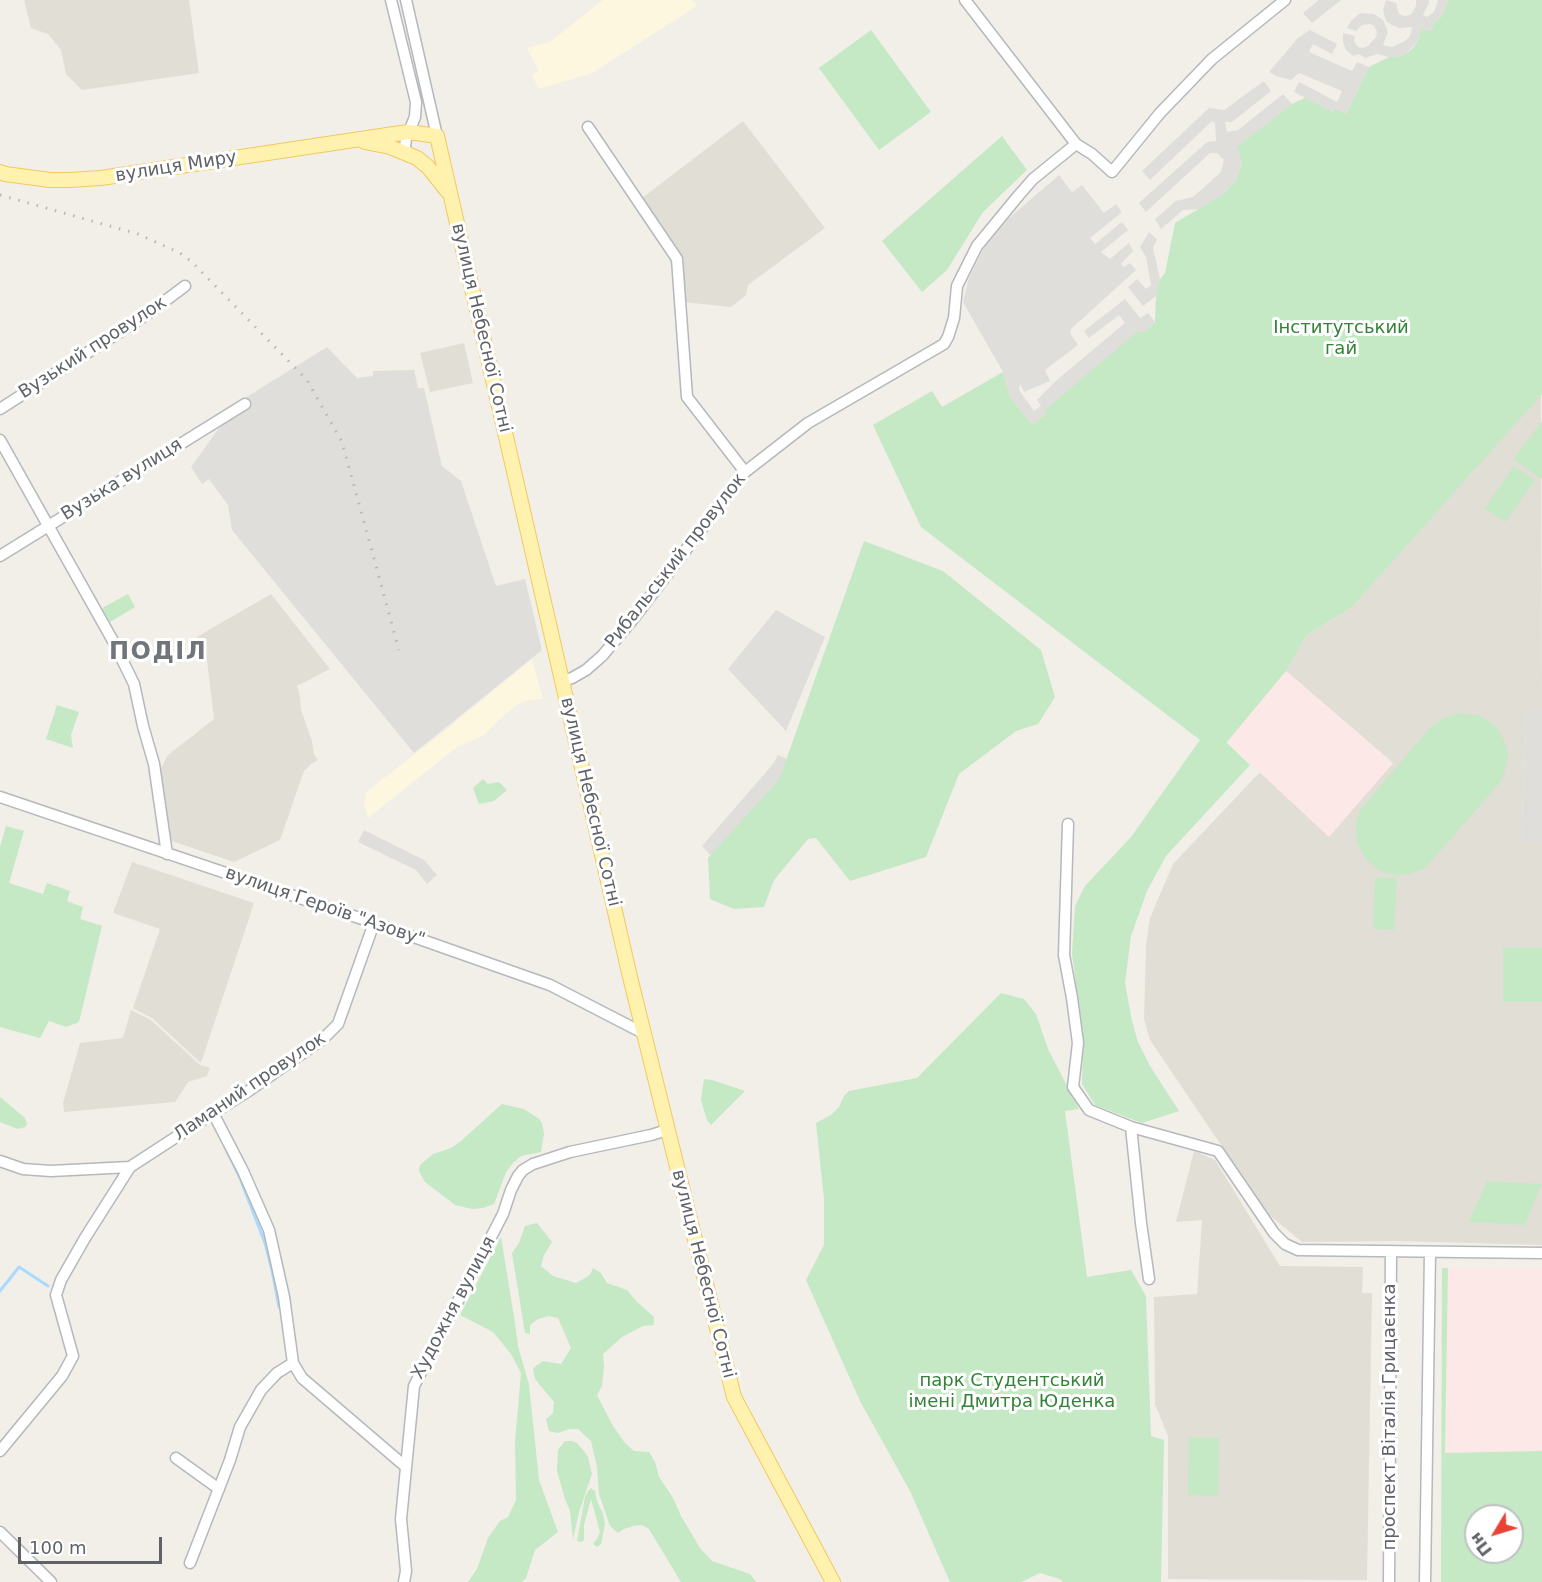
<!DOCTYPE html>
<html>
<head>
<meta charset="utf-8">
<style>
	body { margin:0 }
	#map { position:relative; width:1542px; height:1582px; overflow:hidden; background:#f1efe8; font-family:"DejaVu Sans",sans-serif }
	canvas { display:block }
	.north { position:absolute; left:1464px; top:1504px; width:60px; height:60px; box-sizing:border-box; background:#fff; border:2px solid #bfc1c3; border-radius:50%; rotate:232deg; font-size:16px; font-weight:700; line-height:24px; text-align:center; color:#5f6368 }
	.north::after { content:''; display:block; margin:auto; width:21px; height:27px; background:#ea4335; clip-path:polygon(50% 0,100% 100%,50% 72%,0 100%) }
	.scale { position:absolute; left:18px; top:1537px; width:144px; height:27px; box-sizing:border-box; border:3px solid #5f6368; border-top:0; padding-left:8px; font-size:18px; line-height:21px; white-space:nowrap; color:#5f6368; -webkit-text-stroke:4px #fff; paint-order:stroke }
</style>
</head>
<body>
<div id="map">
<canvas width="1542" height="1582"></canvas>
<div class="north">Пн</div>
<div class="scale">100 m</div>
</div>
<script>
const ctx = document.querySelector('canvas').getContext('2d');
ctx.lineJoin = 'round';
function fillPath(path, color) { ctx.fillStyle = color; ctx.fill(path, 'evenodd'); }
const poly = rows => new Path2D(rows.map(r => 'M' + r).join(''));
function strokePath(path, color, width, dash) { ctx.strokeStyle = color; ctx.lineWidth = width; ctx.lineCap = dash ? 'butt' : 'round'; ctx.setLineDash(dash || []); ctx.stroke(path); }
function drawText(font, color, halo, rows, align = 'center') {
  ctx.font = font + ' "DejaVu Sans",sans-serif'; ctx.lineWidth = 6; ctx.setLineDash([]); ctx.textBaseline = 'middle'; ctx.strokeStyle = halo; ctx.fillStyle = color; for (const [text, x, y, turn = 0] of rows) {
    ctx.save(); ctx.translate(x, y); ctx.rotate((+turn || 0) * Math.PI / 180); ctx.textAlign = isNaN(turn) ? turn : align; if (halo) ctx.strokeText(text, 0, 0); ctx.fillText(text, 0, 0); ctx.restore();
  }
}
fillPath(poly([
	[603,0,693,0,697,6,592,73,539,89,532,75,539,71,527,48,550,42],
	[532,659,543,699,528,700,517,705,502,717,484,735,457,747,368,818,364,803,366,792,441,734]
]), '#fef7e0');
fillPath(poly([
	[1319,0,1341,0,1312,23,1303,13],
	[1386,0,1396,3,1399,14,1405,16,1411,15,1416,6,1416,0,1429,0,1429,3,1423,15,1427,17,1434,12,1438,0,1448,0,1442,16,1434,23,1431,32,1421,30,1418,41,1406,54,1397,57,1389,57,1377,54,1365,58,1359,54,1353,56,1346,50,1343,42,1343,33,1355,36,1354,41,1358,47,1363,48,1368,46,1376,37,1377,32,1374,26,1370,24,1362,25,1356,31,1347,28,1351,21,1360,13,1374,14,1383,20,1388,32,1383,45,1392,47,1405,41,1410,36,1412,27,1399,28,1392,25,1386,21,1383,10],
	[1310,30,1337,44,1332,54,1313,44,1309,52,1352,71,1357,62,1369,67,1346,114,1333,113,1294,92,1299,82,1337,102,1342,91,1299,73,1291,80,1276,76,1269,72,1298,38],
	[1264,81,1271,91,1232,122,1225,122,1227,132,1238,130,1283,94,1292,104,1238,147,1242,162,1236,181,1222,195,1200,209,1183,210,1161,229,1155,219,1176,201,1193,197,1221,172,1224,160,1217,153,1210,153,1146,212,1139,203,1207,142,1216,141,1215,123,1212,121,1150,180,1142,171,1209,108,1224,110],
	[1059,175,1072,192,1082,185,1104,213,1116,204,1122,212,1090,238,1095,244,1122,222,1128,230,1101,252,1110,259,1129,243,1133,251,1121,264,1124,267,1130,263,1136,270,1071,329,1070,333,1078,345,1045,370,1050,381,1024,392,1020,383,1019,390,1034,411,1041,406,1037,400,1058,379,1125,323,1119,315,1089,338,1084,331,1125,299,1140,318,1148,313,1155,322,1145,332,1045,410,1047,413,1032,425,1010,397,1003,372,963,302,969,278,985,246,1008,219],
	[1149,232,1157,239,1153,248,1160,279,1156,296,1143,306,1128,287,1137,279,1146,289,1151,285,1146,257,1140,247],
	[327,347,357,378,373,376,373,371,414,370,418,388,424,388,442,466,461,481,496,586,525,579,542,650,414,753,232,530,228,505,209,479,202,484,191,467,237,403],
	[776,610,825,637,786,731,728,669],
	[1527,706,1542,708,1542,842,1521,842],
	[778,755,798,764,715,875,710,855,702,846,773,764],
	[364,830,424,860,437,875,427,884,416,870,358,842]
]), '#e0deda');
fillPath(poly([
	[24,0,189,0,199,73,82,90,66,74,61,50,48,34,31,28],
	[743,121,825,228,748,285,746,295,731,307,683,302,681,259,642,198],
	[464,343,473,383,430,392,420,353],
	[1541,394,1542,708,1527,707,1521,841,1542,842,1542,1245,1396,1241,1302,1242,1267,1213,1150,1040,1144,1019,1146,945,1150,918,1173,864,1260,772,1329,836,1393,763,1286,671,1306,636,1353,606],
	[271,594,330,669,297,686,300,696,301,710,312,741,314,754,318,760,311,764,304,771,280,840,234,862,169,840,160,770,168,755,214,719,207,660,195,638],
	[132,862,254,903,201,1063,152,1018,133,1008,160,929,113,913],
	[131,1010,151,1020,200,1065,210,1068,207,1076,188,1082,175,1102,64,1112,63,1103,80,1043,123,1038],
	[1194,1151,1215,1160,1280,1266,1363,1267,1362,1293,1372,1293,1367,1580,1168,1579,1168,1436,1155,1404,1154,1297,1197,1294,1202,1220,1176,1222]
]), '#e1ded6');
fillPath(poly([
	[1286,671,1393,763,1329,837,1227,742],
	[1448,1268,1542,1268,1542,1451,1445,1453]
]), '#fce8e6');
fillPath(poly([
	[1448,0,1542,0,1542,394,1353,606,1306,636,1286,671,1227,742,1227,743,1250,765,1166,856,1147,891,1131,936,1125,983,1132,1021,1138,1042,1150,1066,1179,1111,1142,1123,1095,1105,1082,1084,1083,1041,1072,953,1075,906,1085,886,1131,837,1200,740,921,527,873,425,932,391,942,407,1003,372,1010,397,1032,425,1047,413,1045,410,1137,332,1145,332,1155,322,1156,296,1160,279,1165,273,1175,223,1222,195,1236,181,1242,162,1237,147,1292,104,1305,98,1333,112,1335,109,1346,114,1369,67,1389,57,1397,57,1406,54,1412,49,1418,41,1421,29,1431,31,1434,23,1442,16],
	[871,30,931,112,879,150,819,68],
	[1002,136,1027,170,983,212,947,270,922,292,882,241],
	[1542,421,1542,477,1541,479,1514,459],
	[1514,466,1535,480,1505,522,1485,508],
	[864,541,943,571,1041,650,1055,697,1038,724,1016,731,959,774,926,857,850,881,816,838,808,839,774,880,764,907,734,909,710,899,708,858,779,780],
	[128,594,135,607,110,622,102,608],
	[57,705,79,712,71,735,73,748,46,739],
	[1461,713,1480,716,1489,721,1498,729,1503,738,1507,748,1508,758,1503,777,1496,787,1425,868,1415,872,1405,875,1395,875,1385,873,1376,868,1367,860,1357,843,1356,823,1361,809,1431,727,1443,718],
	[483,779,488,784,499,782,507,790,494,801,479,804,473,788],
	[6,826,24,831,9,883,43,894,47,883,70,891,67,901,83,907,80,919,102,926,79,1022,66,1027,49,1021,40,1038,0,1027,0,847],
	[1375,877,1397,878,1394,930,1373,929],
	[1503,948,1542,948,1542,1002,1503,1002],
	[1001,993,1024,999,1036,1014,1048,1049,1079,1109,1065,1111,1087,1277,1131,1270,1146,1296,1151,1436,1164,1440,1161,1582,1063,1582,1060,1579,1040,1573,1021,1582,950,1582,910,1491,860,1401,806,1280,824,1245,824,1199,816,1123,831,1115,839,1107,844,1096,849,1091,917,1078],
	[704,1079,712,1080,745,1091,711,1125,707,1120,701,1100],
	[0,1097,25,1118,27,1124,25,1127,18,1129,0,1122],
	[502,1104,524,1109,539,1119,542,1123,544,1134,541,1152,521,1156,513,1163,506,1172,494,1204,483,1208,472,1209,455,1205,425,1182,419,1171,420,1165,433,1154,451,1148,461,1141],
	[1487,1181,1541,1184,1525,1225,1469,1222],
	[537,1223,552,1242,544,1255,541,1266,553,1276,576,1283,590,1275,593,1268,601,1273,607,1283,627,1290,637,1302,654,1317,654,1325,643,1326,622,1337,603,1354,604,1367,602,1386,597,1395,613,1426,625,1443,634,1451,649,1452,655,1462,659,1477,673,1498,681,1516,700,1548,712,1561,750,1574,756,1582,681,1582,649,1529,642,1525,633,1526,624,1529,618,1533,610,1526,599,1494,597,1467,591,1441,578,1429,569,1429,558,1433,549,1431,546,1419,553,1413,554,1402,535,1379,533,1368,543,1361,561,1364,571,1348,558,1318,549,1316,538,1319,530,1325,530,1334,525,1333,512,1253,519,1243,525,1226],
	[501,1237,515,1323,518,1346,529,1385,539,1480,558,1532,535,1550,526,1578,522,1582,468,1582,477,1569,488,1538,500,1521,508,1517,516,1500,515,1442,521,1373,511,1354,493,1332,460,1315],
	[1442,1268,1448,1268,1445,1453,1542,1451,1542,1582,1441,1582],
	[1476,1516,1512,1516,1512,1552,1476,1552],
	[1189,1437,1219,1438,1218,1496,1188,1495],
	[565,1441,572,1441,577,1443,584,1451,588,1457,592,1474,579,1512,573,1539,570,1511,565,1499,557,1471,558,1450],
	[591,1488,595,1491,597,1501,603,1514,605,1524,601,1544,597,1547,593,1544,597,1539,600,1532,591,1499,584,1525,584,1540,581,1542,577,1541,585,1497,588,1491]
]), '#c5e8c5');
strokePath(poly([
	[225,1147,240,1178,265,1243,272,1270,279,1307],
	[0,1291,19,1267,48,1286]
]), '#aadaff', 3);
const minor = poly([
	[391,0,416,102,415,117,406,139,405,147,407,153],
	[406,0,437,136],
	[965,0,1076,144,1092,154,1112,172,1160,113,1212,59,1285,0],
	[588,127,677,259,687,397,745,472],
	[0,409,149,313,185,286],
	[0,440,113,641,134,684,143,726,154,764,167,854],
	[0,556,245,404],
	[562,681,572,678,586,670,602,656,634,618,745,472,808,423,944,344,948,337,954,318,957,286,977,246,1019,195,1033,179,1076,144],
	[0,797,374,923,550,985,643,1033],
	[1068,824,1064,955,1072,998,1078,1043,1073,1087,1089,1110,1131,1127,1218,1151,1274,1233,1285,1244,1298,1250,1542,1253],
	[213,1113,243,1171,269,1230,284,1297,293,1363,302,1378,406,1467],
	[1131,1127,1141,1223,1149,1279],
	[0,1161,23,1169,51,1171,130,1167],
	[0,1451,62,1376,73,1356,56,1295,61,1280,85,1238,130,1167,213,1113,250,1090,323,1039,338,1024,374,923],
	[176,1458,219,1489],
	[0,1532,51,1582],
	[190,1563,230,1460,240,1427,261,1390,277,1373,293,1363],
	[404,1582,406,1571,401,1519,414,1386,503,1214,511,1190,518,1176,523,1170,533,1164,570,1152,651,1135,667,1130],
	[1389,1582,1391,1251],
	[1425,1582,1430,1252]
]);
const major = poly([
	[365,142,390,147,417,158,428,167,448,192],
	[0,172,5,174,50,180,70,180,101,178,394,134,409,132,437,136,630,977,734,1397,833,1582]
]);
strokePath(minor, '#b5b8bc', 13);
strokePath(major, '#f2c960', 16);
strokePath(minor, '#fff', 10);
strokePath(major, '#fff2af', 14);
strokePath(poly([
	[0,195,138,234,180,253,192,262,307,380,342,442,399,650]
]), '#b6b7b8', 3, [1.5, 8]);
drawText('18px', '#5f6368', '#fff', [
	["вулиця Миру",176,167,-9],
	["вулиця Небесної Сотні",481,328,77],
	["Вузький провулок",93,348,-33],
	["Вузька вулиця",122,480,-32],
	["Рибальський провулок",676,561,-52],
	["вулиця Небесної Сотні",590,802,77],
	["вулиця Героїв \"Азову\"",325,907,19],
	["Ламаний провулок",250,1087,-34],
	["вулиця Небесної Сотні",703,1274,76],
	["Художня вулиця",454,1308,-62],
	["проспект Віталія Грицаєнка",1390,1417,-90]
]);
drawText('18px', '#348238', '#fff', [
	["Інститутський",1341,328],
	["гай",1341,349],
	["парк Студентський",1012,1381],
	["імені Дмитра Юденка",1012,1402]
]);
ctx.letterSpacing = '1.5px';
drawText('bold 24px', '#70757a', '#fff', [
	["ПОДІЛ",158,653]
]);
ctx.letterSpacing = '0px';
</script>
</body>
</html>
